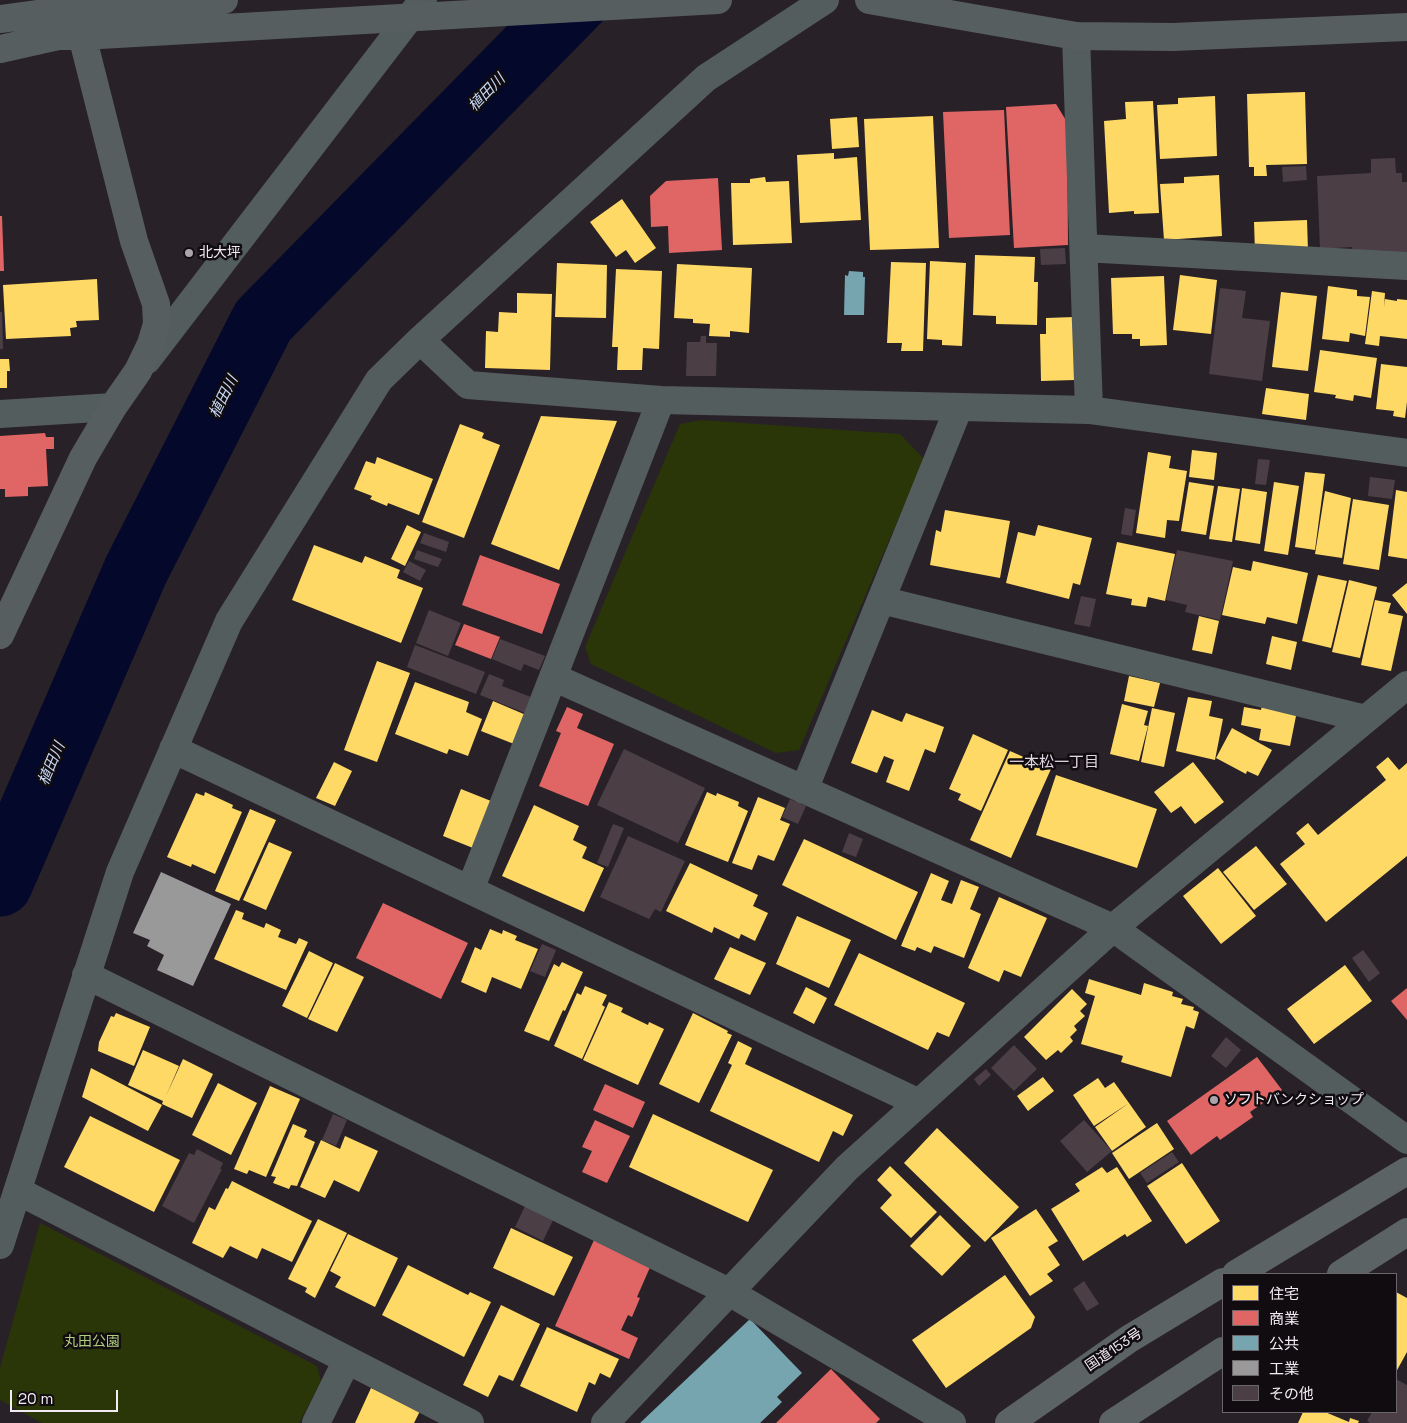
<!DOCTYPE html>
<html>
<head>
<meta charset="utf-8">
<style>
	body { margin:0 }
	#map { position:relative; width:1407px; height:1423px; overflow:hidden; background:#282228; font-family:"Space Grotesk","Noto Sans JP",sans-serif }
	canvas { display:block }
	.legend { position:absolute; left:1222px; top:1273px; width:175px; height:140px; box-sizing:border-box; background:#100c10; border:1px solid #6a666a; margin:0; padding:6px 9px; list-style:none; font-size:15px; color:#f2ecf2 }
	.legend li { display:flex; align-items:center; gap:10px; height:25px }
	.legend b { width:25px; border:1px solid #6a666a }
	.scale { position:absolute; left:10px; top:1390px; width:108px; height:22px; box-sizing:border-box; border:2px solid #f2ecf2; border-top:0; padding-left:6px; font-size:15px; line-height:18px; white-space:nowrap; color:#f2ecf2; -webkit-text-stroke:4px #100c10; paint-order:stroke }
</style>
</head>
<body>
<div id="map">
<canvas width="1407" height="1423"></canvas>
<ul class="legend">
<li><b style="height:14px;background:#ffd966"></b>住宅</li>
<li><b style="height:14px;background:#e06666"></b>商業</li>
<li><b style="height:14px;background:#76a5af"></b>公共</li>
<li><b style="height:14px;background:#999"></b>工業</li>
<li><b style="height:14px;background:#4b3e45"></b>その他</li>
</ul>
<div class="scale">20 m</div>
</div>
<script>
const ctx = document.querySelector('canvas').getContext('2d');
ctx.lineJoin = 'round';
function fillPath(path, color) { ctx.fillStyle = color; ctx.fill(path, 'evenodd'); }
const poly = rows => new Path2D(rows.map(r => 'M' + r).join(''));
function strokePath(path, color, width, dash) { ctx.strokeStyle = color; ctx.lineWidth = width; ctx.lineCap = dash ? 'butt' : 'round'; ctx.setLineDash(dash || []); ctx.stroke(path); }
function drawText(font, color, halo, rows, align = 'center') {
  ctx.font = font + ' "Space Grotesk","Noto Sans JP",sans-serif'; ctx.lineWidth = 5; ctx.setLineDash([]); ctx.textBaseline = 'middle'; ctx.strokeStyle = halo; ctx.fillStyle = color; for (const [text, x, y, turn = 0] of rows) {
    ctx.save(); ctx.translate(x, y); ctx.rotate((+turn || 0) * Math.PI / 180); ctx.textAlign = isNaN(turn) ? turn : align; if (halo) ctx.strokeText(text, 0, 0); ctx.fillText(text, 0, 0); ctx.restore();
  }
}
fillPath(poly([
	[701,420,900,434,924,459,799,750,776,753,591,664,585,647,680,424],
	[40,1223,317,1366,321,1381,299,1423,42,1423,0,1400,0,1368]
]), '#2a3508');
fillPath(poly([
	[1305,92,1307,164,1266,165,1267,176,1254,176,1254,167,1249,167,1247,94],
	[1215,96,1217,156,1160,159,1157,105,1178,104,1178,98],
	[1153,101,1159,213,1134,214,1134,211,1109,213,1104,121,1126,119,1125,102],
	[933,116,939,248,870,250,864,119],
	[857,117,859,147,832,149,830,119],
	[834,153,834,159,857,157,861,220,800,223,797,155],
	[1219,175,1222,236,1164,240,1160,184,1184,183,1184,177],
	[765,177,766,182,789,181,792,243,733,245,731,183,750,183,750,179],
	[622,199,656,248,635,263,626,250,616,257,590,222],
	[1307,220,1308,251,1255,252,1254,222],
	[975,255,1035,257,1034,282,1038,282,1037,325,996,324,996,316,973,315],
	[930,261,966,263,962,346,942,345,942,340,927,339],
	[891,262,926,263,923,351,901,351,902,343,887,343],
	[557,263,607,265,606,318,555,317],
	[677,264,752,268,749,333,730,331,730,337,709,336,710,324,693,323,693,319,674,318],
	[616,269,662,271,659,349,643,348,642,370,617,370,618,347,612,347],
	[1180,275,1217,280,1211,334,1173,330],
	[1164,276,1167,345,1140,346,1140,339,1132,339,1132,334,1113,334,1111,278],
	[97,279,99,320,76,321,77,327,70,328,71,336,6,339,3,285],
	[1328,286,1357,290,1357,296,1370,297,1365,336,1350,333,1349,342,1322,339],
	[1372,291,1385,293,1384,307,1385,299,1397,301,1397,299,1407,300,1407,339,1380,336,1379,346,1365,344],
	[1281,292,1317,296,1308,371,1272,367],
	[517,293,552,294,550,370,485,368,486,331,498,332,499,312,517,313],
	[1074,317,1075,380,1041,381,1040,334,1046,334,1046,318],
	[1320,350,1377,358,1371,398,1354,395,1353,401,1335,398,1336,395,1314,392],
	[0,359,9,359,10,371,7,371,7,388,0,388],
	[1381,364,1407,367,1407,402,1405,418,1393,416,1394,411,1376,409],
	[1266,388,1309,394,1306,420,1262,414],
	[541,416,617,421,559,570,491,544],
	[460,424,484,433,482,438,500,445,464,538,422,522],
	[1192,450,1217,453,1214,480,1189,477],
	[1148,452,1171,456,1169,468,1187,471,1179,521,1167,520,1165,538,1136,533],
	[377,457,433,479,419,515,388,503,387,506,370,499,372,496,354,489,366,461,375,464],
	[1305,472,1325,474,1315,550,1295,547],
	[1189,482,1214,486,1206,535,1181,531],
	[1274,482,1299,486,1288,555,1264,551],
	[1218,486,1240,489,1232,542,1209,539],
	[1242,488,1267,492,1260,544,1235,540],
	[1396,490,1407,492,1407,559,1388,556],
	[1325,491,1351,498,1342,558,1315,554],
	[1353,499,1389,505,1379,570,1343,564],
	[945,510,1010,521,1000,578,930,565,936,530,941,532],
	[407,525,421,532,405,566,391,559],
	[1038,525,1092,538,1080,585,1073,583,1069,599,1006,583,1018,532,1035,536],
	[1117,542,1175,554,1165,601,1148,597,1146,607,1131,605,1132,599,1106,594],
	[314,545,362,563,365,556,400,570,397,578,423,588,401,643,292,600],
	[1253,561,1308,573,1297,624,1267,617,1265,624,1222,615,1233,567,1251,571],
	[1318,575,1347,581,1331,648,1302,641],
	[1349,580,1377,587,1360,658,1332,652],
	[1407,583,1407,614,1392,595],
	[1375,600,1391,603,1388,613,1403,616,1391,671,1361,665],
	[1199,616,1219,621,1212,654,1192,650],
	[1272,636,1297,642,1291,670,1266,664],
	[377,661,410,673,377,762,344,750],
	[1129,676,1160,683,1154,707,1124,701],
	[415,682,469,702,466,712,482,719,468,756,449,749,447,754,395,734],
	[1188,697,1212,701,1209,716,1223,719,1215,760,1176,751],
	[493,701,526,715,514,744,481,731],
	[1122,704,1148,711,1144,725,1148,726,1139,761,1110,754],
	[1262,705,1297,711,1290,746,1259,740,1261,729,1241,725,1244,707,1261,710],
	[1152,708,1175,713,1164,767,1141,762],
	[872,710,902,722,906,713,944,727,935,753,925,749,909,791,886,782,894,760,884,756,877,773,851,763],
	[1232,728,1272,750,1258,776,1247,771,1246,774,1216,758],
	[973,734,1008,750,981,811,958,800,961,794,949,789],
	[1010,751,1051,769,1011,858,970,840],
	[1388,757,1399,770,1407,763,1407,856,1326,922,1280,864,1305,844,1296,833,1308,823,1318,835,1386,780,1376,767],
	[334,762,352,771,335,806,316,798],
	[1193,762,1224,802,1195,824,1181,806,1171,813,1154,792],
	[1056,775,1157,809,1137,868,1036,835],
	[461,789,491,801,473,848,443,836],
	[205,792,233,805,232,808,242,812,215,874,192,864,191,867,167,857,196,793,204,796],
	[707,792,716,796,717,793,739,802,738,806,748,811,728,862,685,845],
	[758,797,785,808,780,820,790,824,774,861,758,855,752,870,732,863],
	[534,805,579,826,573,840,587,847,582,858,604,868,584,912,502,876],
	[250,809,276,820,239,901,215,891],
	[804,839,918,892,896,940,782,885],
	[269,842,292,852,266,910,243,900],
	[1256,846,1287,884,1254,910,1223,872],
	[690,863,758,895,753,906,768,913,755,941,741,934,739,939,714,927,712,933,666,911],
	[1218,868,1256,916,1221,944,1183,896],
	[931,873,949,881,941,900,952,904,961,880,979,887,970,909,981,914,964,958,934,946,931,953,917,947,915,951,901,946],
	[999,897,1047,918,1021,977,1004,970,999,982,968,968],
	[236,910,244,913,242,919,264,928,266,923,281,930,278,937,296,944,299,938,308,942,286,990,214,959],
	[797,916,851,940,829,988,776,964],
	[490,929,502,934,503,930,517,936,515,940,538,949,521,989,492,977,486,993,461,982,475,947,481,950],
	[730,947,766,963,750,995,714,979],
	[309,951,333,963,307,1018,282,1006],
	[859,953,965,1003,949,1037,937,1032,928,1050,834,1005],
	[562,962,583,972,565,1011,563,1010,549,1041,524,1031,554,964,559,967],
	[335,963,364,977,337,1032,308,1019],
	[1345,965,1372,1001,1314,1044,1287,1009],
	[1089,979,1141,995,1144,983,1173,992,1172,996,1183,999,1181,1004,1194,1007,1193,1010,1199,1012,1194,1029,1186,1026,1171,1077,1121,1062,1123,1056,1081,1044,1095,996,1085,993],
	[585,986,607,995,602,1005,605,1007,582,1059,554,1046,577,993,581,995],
	[806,987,827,998,814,1024,793,1013],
	[1072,989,1087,1004,1080,1011,1085,1016,1074,1026,1077,1030,1070,1037,1073,1041,1061,1053,1058,1050,1046,1060,1024,1037],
	[609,1002,623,1008,621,1012,648,1025,649,1022,664,1029,638,1085,583,1060],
	[116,1013,150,1027,134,1066,98,1051,99,1042,111,1016,114,1017],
	[693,1013,728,1031,727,1033,732,1035,699,1103,659,1084],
	[738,1041,752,1048,745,1064,853,1115,843,1136,833,1131,819,1162,710,1111,732,1065,728,1063],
	[143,1050,179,1066,166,1096,183,1059,213,1074,192,1118,162,1104,163,1101,128,1085],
	[91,1068,162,1105,148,1131,82,1097],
	[1043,1077,1054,1091,1028,1111,1017,1096],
	[1098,1078,1105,1088,1114,1082,1129,1103,1094,1126,1073,1095],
	[218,1083,257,1103,231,1155,192,1135],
	[270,1086,300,1099,266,1177,249,1170,247,1174,234,1169],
	[1129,1103,1146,1127,1112,1151,1095,1127],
	[653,1114,773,1170,748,1222,629,1167],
	[90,1116,180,1160,154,1212,64,1167],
	[1157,1123,1174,1149,1129,1179,1112,1153],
	[293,1124,307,1130,304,1137,315,1142,297,1186,291,1185,289,1189,273,1183,276,1177,271,1176],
	[937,1128,1019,1207,985,1242,904,1163],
	[345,1136,378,1151,359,1192,334,1180,325,1198,300,1187,321,1140,340,1149],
	[1182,1163,1220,1221,1186,1244,1147,1186],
	[890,1166,937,1212,911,1238,880,1208,892,1195,877,1180],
	[1102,1167,1107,1173,1117,1167,1152,1221,1127,1237,1125,1234,1083,1261,1051,1209,1080,1191,1075,1184],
	[232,1181,312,1221,292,1262,262,1248,257,1259,230,1246,223,1258,192,1243,209,1207,215,1210,226,1188,228,1189],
	[1036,1209,1058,1241,1048,1247,1060,1265,1047,1274,1053,1281,1030,1296,991,1238],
	[940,1215,971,1246,942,1276,910,1246],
	[318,1219,347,1233,315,1298,305,1292,307,1288,288,1279],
	[511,1228,573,1257,554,1296,493,1268],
	[348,1234,398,1258,375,1307,335,1287,341,1277,330,1271],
	[408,1265,468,1295,470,1292,491,1302,464,1357,382,1315],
	[1005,1275,1035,1317,1031,1328,946,1388,912,1340],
	[1396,1292,1407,1298,1407,1352,1396,1372],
	[501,1305,540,1324,513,1381,499,1375,488,1397,463,1385],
	[547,1327,619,1359,610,1378,600,1373,595,1385,589,1382,577,1412,520,1386],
	[371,1388,420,1411,414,1423,355,1423],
	[1303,1412,1325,1412,1349,1422,1350,1418,1359,1421,1358,1423,1298,1423]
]), '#ffd966');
fillPath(poly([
	[1056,104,1067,122,1068,245,1014,248,1006,107],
	[1004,110,1010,235,949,238,943,112],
	[718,178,722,250,669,253,668,226,651,227,650,196,666,181],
	[0,216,2,216,4,271,0,271],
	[45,433,46,437,54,437,54,449,46,449,48,486,28,487,28,496,5,497,5,489,0,489,0,436],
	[480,555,560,584,542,634,462,605],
	[464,624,500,637,491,659,455,645],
	[567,707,583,714,577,728,614,744,588,806,539,786,561,733,556,731],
	[383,903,468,943,441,999,356,958],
	[1407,988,1407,1020,1391,1001],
	[1257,1057,1282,1090,1250,1112,1253,1117,1220,1140,1217,1136,1191,1155,1167,1121],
	[605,1084,645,1102,633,1128,593,1110],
	[595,1120,630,1136,607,1183,582,1172,592,1151,582,1147],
	[594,1240,651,1265,637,1297,640,1298,632,1317,628,1315,621,1330,638,1338,629,1359,555,1326],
	[831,1369,880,1419,876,1423,776,1423]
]), '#e06666');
fillPath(poly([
	[849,271,863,272,863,277,865,277,864,315,844,315,845,275,848,276],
	[750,1319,802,1373,777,1397,782,1402,760,1423,640,1423]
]), '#76a5af');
fillPath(poly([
	[161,872,231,904,193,986,157,970,164,955,147,946,150,940,133,933]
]), '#999');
strokePath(poly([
	[0,884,136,570,263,321,578,0]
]), '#04082a', 65);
fillPath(poly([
	[1395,158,1396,173,1402,173,1402,182,1407,182,1407,252,1353,254,1352,247,1320,249,1317,176,1371,173,1371,159],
	[1306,166,1307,180,1283,182,1282,167],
	[1065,248,1066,264,1041,265,1040,249],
	[1220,288,1246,291,1242,318,1270,321,1262,381,1209,374],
	[0,312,2,312,3,349,0,349],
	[701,336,706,336,706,343,717,343,716,376,686,376,687,342,700,342],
	[1258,459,1270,460,1266,485,1255,484],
	[1370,477,1395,480,1392,499,1368,496],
	[1125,508,1136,510,1132,536,1121,534],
	[424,533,449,542,446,552,420,543],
	[417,550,442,559,438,567,414,559],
	[1177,550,1233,561,1220,620,1185,612,1187,605,1166,600],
	[409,561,426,570,420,581,403,572],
	[1081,596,1096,599,1090,627,1074,624],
	[429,610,461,623,448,656,416,643],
	[500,639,545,656,539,670,524,664,521,671,492,659],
	[415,645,485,672,476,694,407,667],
	[489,674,504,680,502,686,531,697,525,713,480,695],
	[624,749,705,788,678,843,597,805],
	[790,799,806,806,798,824,782,817],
	[613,824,624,828,608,867,597,863],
	[849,833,863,839,856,857,842,852],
	[628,836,685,861,661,912,655,909,649,919,600,897],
	[542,944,556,950,545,977,530,971],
	[1363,950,1380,973,1369,982,1352,958],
	[1226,1037,1241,1050,1226,1068,1211,1056],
	[1014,1045,1037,1069,1014,1091,991,1068],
	[986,1069,991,1075,979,1086,974,1079],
	[333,1114,347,1120,336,1146,322,1140],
	[1084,1120,1112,1151,1087,1172,1060,1141],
	[197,1149,223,1163,220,1169,222,1169,194,1223,162,1206,189,1153,194,1155],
	[1172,1152,1179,1162,1147,1183,1140,1173],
	[526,1204,554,1218,543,1241,515,1227],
	[1084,1281,1099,1304,1087,1311,1073,1289],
	[1396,1379,1407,1385,1407,1423,1370,1423,1367,1421,1372,1412,1396,1412]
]), '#4b3e45');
strokePath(poly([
	[1076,36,1089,410],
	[1084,248,1407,266],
	[420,340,468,385,661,400,1089,410,1407,453],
	[147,360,423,0],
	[0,414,113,407],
	[881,600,1366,719],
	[553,677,1113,928,1407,1140],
	[173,749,919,1103],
	[804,790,959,407],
	[470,890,661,400],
	[86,975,729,1292,952,1423],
	[18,1191,470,1423],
	[0,1245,120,872,229,621,379,380,420,340,706,78,825,0],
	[316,1423,347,1360],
	[605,1423,847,1168,1113,928,1407,685]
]), '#545d5d', 28);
strokePath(poly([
	[869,0,1076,36,1173,37,1407,27],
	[0,19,75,9,224,0],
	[0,49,58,36,82,36,718,0],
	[0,635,83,458,113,407,138,371,151,344,157,324,156,304,134,241,73,0]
]), '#575e5f', 28);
strokePath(poly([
	[1236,1274,1407,1171],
	[1341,1274,1407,1232],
	[1009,1423,1129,1339,1223,1282],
	[1113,1423,1223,1351]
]), '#5b6364', 28);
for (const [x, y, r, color] of [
	[189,253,5,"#aba5ab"],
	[1214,1100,5,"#aba5ab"]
]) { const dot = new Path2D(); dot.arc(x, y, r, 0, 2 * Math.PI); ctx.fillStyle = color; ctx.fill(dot); strokePath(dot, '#100c10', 2); }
drawText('14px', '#f2ecf2', '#100c10', [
	["北大坪",199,253],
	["ソフトバンクショップ",1224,1100]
], 'left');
drawText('14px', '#b0cd7c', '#100c10', [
	["丸田公園",92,1342]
]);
drawText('14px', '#f2ecf2', '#100c10', [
	["国道153号",1114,1350,-34]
]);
drawText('italic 15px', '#c7d9f6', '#100c10', [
	["植田川",487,93,-46],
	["植田川",224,397,-63],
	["植田川",52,764,-67]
]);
drawText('15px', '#e2d5e3', '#100c10', [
	["一本松一丁目",1054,763]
]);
</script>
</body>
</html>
